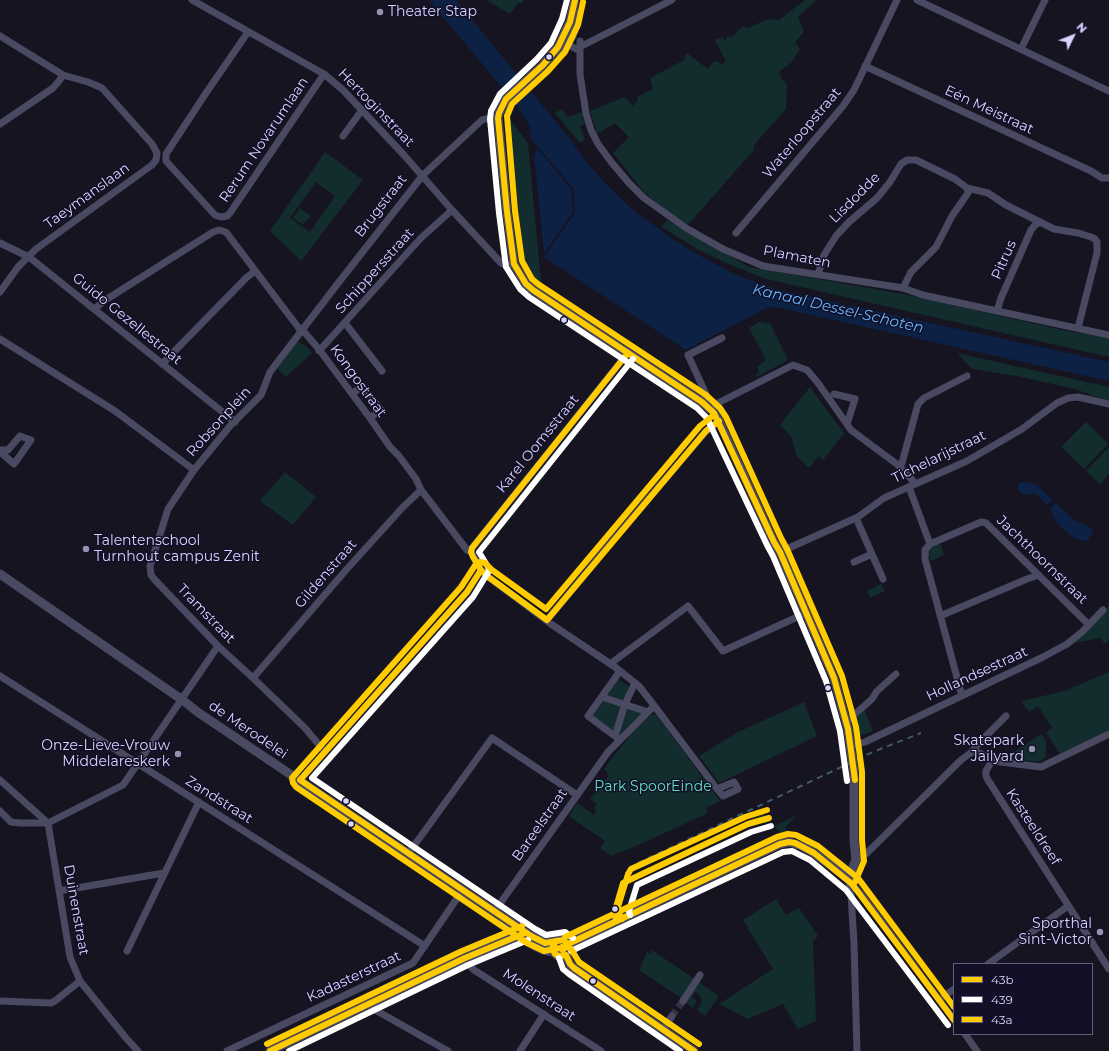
<!DOCTYPE html>
<html>
<head>
<meta charset="utf-8">
<style>
	body { margin:0 }
	#map { position:relative; width:1109px; height:1051px; overflow:hidden; background:#161421; font-family:Montserrat,sans-serif }
	canvas { display:block }
	.legend { position:absolute; left:953px; top:963px; width:140px; height:72px; box-sizing:border-box; background:#130f26; border:1px solid #625e7d; margin:0; padding:5px 7px; list-style:none; font-size:12px; color:#d9d4ff }
	.legend li { display:flex; align-items:center; gap:8px; height:20px }
	.legend b { width:20px; border:1px solid #625e7d }
	.north { position:absolute; left:1053px; top:16px; width:40px; height:40px; -webkit-text-stroke:3px #130f26; paint-order:stroke; rotate:47deg; font-size:11px; font-weight:700; line-height:16px; text-align:center; color:#d9d4ff }
	.north::after { content:''; display:block; margin:auto; width:14px; height:18px; background:#d9d4ff; clip-path:polygon(50% 0,100% 100%,50% 72%,0 100%) }
</style>
</head>
<body>
<div id="map">
<canvas width="1109" height="1051"></canvas>
<ul class="legend">
<li><b style="height:5px;background:#fc0"></b>43b</li>
<li><b style="height:5px;background:#fff"></b>439</li>
<li><b style="height:5px;background:#fc0"></b>43a</li>
</ul>
<div class="north">N</div>
</div>
<script>
const ctx = document.querySelector('canvas').getContext('2d');
ctx.lineJoin = 'round';
function fillPath(path, color) { ctx.fillStyle = color; ctx.fill(path, 'evenodd'); }
const poly = rows => new Path2D(rows.map(r => 'M' + r).join(''));
function strokePath(path, color, width, dash) { ctx.strokeStyle = color; ctx.lineWidth = width; ctx.lineCap = dash ? 'butt' : 'round'; ctx.setLineDash(dash || []); ctx.stroke(path); }
function drawText(font, color, halo, rows, align = 'center') {
  ctx.font = font + ' Montserrat,sans-serif'; ctx.lineWidth = 3; ctx.setLineDash([]); ctx.textBaseline = 'middle'; ctx.strokeStyle = halo; ctx.fillStyle = color; for (const [text, x, y, turn = 0] of rows) {
    ctx.save(); ctx.translate(x, y); ctx.rotate((+turn || 0) * Math.PI / 180); ctx.textAlign = isNaN(turn) ? turn : align; if (halo) ctx.strokeText(text, 0, 0); ctx.fillText(text, 0, 0); ctx.restore();
  }
}
fillPath(poly([
	[486,0,523,0,523,3,518,3,510,14],
	[805,0,817,0,798,17,804,32,795,42,800,49,792,62,779,72,782,79,787,85,786,109,754,145,754,150,687,226,659,205,644,192,613,153,629,137,615,123,597,134,590,111,625,97,633,106,638,100,637,97,653,89,650,78,686,59,684,57,687,53,708,69,714,61,723,64,726,61,715,40,722,37,725,41,727,37,732,37,742,27,748,28,768,19,779,20],
	[562,109,568,117,581,112,585,124,580,127,585,139,580,143,555,113],
	[504,112,528,143,542,292,528,279,519,263,517,256],
	[325,152,363,180,301,261,270,231],
	[316,182,335,196,310,232,290,218],
	[300,208,311,216,303,225,293,218],
	[667,220,749,267,914,296,1062,330,1109,338,1109,357,766,279,726,263,697,249,662,227],
	[761,321,761,323,766,322,767,324,770,323,788,360,757,377,756,374,759,372,757,367,766,360,749,328],
	[297,341,307,347,312,353,286,377,277,368],
	[957,353,1109,387,1109,406,1096,397,1075,389,1017,376,972,369],
	[810,387,844,433,823,460,819,456,809,468,797,457,791,436,780,425],
	[1086,422,1108,444,1084,469,1061,447],
	[1109,447,1109,474,1100,484,1086,471],
	[285,472,316,497,293,525,260,501],
	[938,543,941,545,944,555,931,561,929,556,927,557,928,552,932,546],
	[881,584,885,591,870,598,867,591],
	[1109,606,1109,641,1104,643,1101,638,1068,644],
	[1109,672,1109,730,1060,754,1046,732,1052,728,1038,706,1029,712,1021,701,1065,691],
	[618,679,630,687,623,700,606,696],
	[604,699,622,706,614,732,592,716],
	[804,702,817,736,719,783,699,756,736,733],
	[628,708,644,713,620,737,617,735],
	[864,709,873,731,857,737,853,719],
	[656,714,720,801,706,808,708,813,634,847,611,856,600,848,605,841,569,816,577,803,594,815,597,811,594,809,597,804,590,799,609,775,604,769,619,749,635,730,651,715],
	[1041,734,1046,741,1046,757,1038,762,1004,758],
	[764,813,771,825,751,819],
	[797,815,785,828,790,832,783,837,780,834,775,826],
	[776,899,786,915,799,908,818,936,813,941,816,1021,798,1029,783,1004,748,1019,719,1004,773,969,743,920],
	[652,950,719,996,705,1016,697,1010,702,1001,700,996,695,992,692,998,696,1000,696,1002,693,1008,683,1001,683,999,639,970,647,952,650,954]
]), '#132c2d');
fillPath(poly([
	[429,0,456,0,569,138,586,161,603,181,635,212,674,240,693,252,736,275,779,290,1109,362,1109,381,775,307,766,308,686,350,544,257,575,213,573,188,532,140,529,124,514,102],
	[538,149,571,189,573,212,544,253,534,155],
	[1023,482,1036,484,1053,500,1047,505,1035,493,1025,495,1022,494,1018,490,1018,485,1019,483],
	[1056,503,1074,520,1091,528,1093,532,1088,540,1085,541,1079,540,1071,536,1060,526,1053,517,1050,508]
]), '#0d2144');
strokePath(poly([
	[672,1016,683,1001]
]), '#333142', 7, [7, 3.5]);
strokePath(poly([
	[192,0,324,74,343,90,403,154,452,210,501,263,506,265,514,264],
	[917,0,1109,91],
	[248,32,206,93,166,154,166,161,215,215,221,217,227,216,230,213,324,74],
	[0,36,63,75,88,82,102,88,152,144,157,153,156,160,152,165,36,249,18,267,0,292],
	[580,41,580,74,586,114,591,130,598,144,612,163,629,183,644,198,686,228,723,249,763,266,903,288,923,295,1109,335],
	[564,42,576,49,672,0],
	[1021,49,1045,0],
	[865,66,1091,171,1102,178,1109,178],
	[0,124,53,88,59,81,63,75],
	[343,136,362,110],
	[967,188,988,193,1006,205,1054,229,1078,233,1091,237,1095,239,1097,242,1097,253,1078,328],
	[736,233,843,106,854,90,897,0],
	[0,243,29,257,235,422],
	[818,275,824,255,836,236,849,222,877,198,890,182,901,164,907,160,916,160,955,179,967,188],
	[903,288,911,272,936,247,952,216,968,193,967,188],
	[94,309,107,299,213,232,219,230,226,232,301,331,305,333,318,348,370,418,390,447,399,456,416,479,421,490,428,499,467,550,471,552],
	[997,311,1001,298,1031,230,1035,225,1040,222],
	[345,323,382,371],
	[0,339,115,411,194,470],
	[319,351,400,261,421,238,452,210],
	[162,364,246,278,255,271],
	[352,394,362,386,381,410,370,418],
	[834,394,855,399,847,424],
	[702,402,706,394,688,355,722,338],
	[711,411,718,403,793,365,807,370,818,383,851,430,898,465,915,483],
	[0,450,8,450,20,436,31,440,14,464,0,452],
	[898,465,902,463,918,404,924,398,967,376],
	[909,487,930,544,925,550,925,559,962,696],
	[856,518,883,579],
	[930,544,981,522,986,523,1089,625],
	[471,552,481,570,487,576,551,624,615,667,639,686,659,712,665,720,717,789,723,796,738,789,734,782,717,789],
	[471,552,472,548,627,354],
	[780,552,858,517,884,498,967,461,1022,429,1057,403,1068,398,1078,397,1109,404],
	[854,562,872,554],
	[940,616,1027,579,1039,575],
	[547,620,608,546,706,431,719,421],
	[610,664,688,606,723,651,806,613],
	[0,676,425,946],
	[253,678,346,570,403,507,421,490],
	[602,697,648,712],
	[846,722,872,699,877,691,896,674],
	[615,736,625,704,635,683],
	[620,740,588,716,620,671],
	[851,746,865,742,1043,657,1067,644,1082,632,1103,610],
	[325,752,305,728,253,678,218,646,154,579,151,575,150,566,168,509,194,470,230,426,261,395,270,372,276,364,339,282,423,175,482,120,485,119,498,118],
	[972,752,977,745,1006,716],
	[993,761,990,764,986,771,986,776,988,780,1109,969],
	[0,780,48,823],
	[300,780,467,592,481,570],
	[0,811,11,822,20,823,48,823,123,785,218,646],
	[48,823,70,957,80,981,126,1038,138,1051],
	[408,854,492,738,577,795],
	[856,860,867,853,961,760,972,752,980,753,993,761,1041,767,1109,734],
	[848,879,862,895,954,1020],
	[849,881,851,895,854,943,857,1051],
	[59,891,164,873],
	[494,912,608,752,654,706],
	[127,951,199,802],
	[465,958,468,964,474,970,601,1051],
	[988,964,1068,906],
	[939,1000,954,989],
	[0,1001,51,1003,55,1001,80,981],
	[683,1001,700,975],
	[372,1003,377,1011,448,1051],
	[663,1030,672,1016],
	[965,1034,977,1051],
	[227,1051,413,963,462,891],
	[520,1051,544,1014]
]), '#4a4962', 7);
strokePath(poly([
	[561,53,572,36,578,14],
	[0,574,181,699,199,713,531,936,545,943,559,940,566,942,569,947,567,953,562,956,558,956,553,952,543,950,535,946,518,936,507,925,503,918],
	[568,944,780,844,789,842,802,846,814,853,848,879,856,860,854,840,854,772,848,729,834,678,780,552,774,542,719,421,714,413,702,402,533,290,526,284,514,264,507,212,498,118,499,113,506,99,543,65,558,47,570,22,575,0],
	[566,955,570,964,574,968,694,1051],
	[270,1051,465,958,522,934]
]), '#4a4962', 9);
strokePath(poly([
	[638,863,873,752,921,733]
]), '#43596b', 2, [6, 5]);
strokePath(poly([
	[575,0,570,22,558,47,543,65,506,99,499,113,498,118,507,212,514,264,526,284,533,290,702,402,714,413,774,542,780,552,834,678,848,729,855,780],
	[547,620,487,576,481,570,473,557,471,552,472,548,627,354],
	[547,620,706,431,719,421],
	[300,780,531,936,545,943,563,940,568,944],
	[300,780,467,592,481,570],
	[617,921,614,914,623,883,748,824,769,818],
	[556,941,552,948,555,954,558,956,566,955,570,964,574,968,694,1051],
	[568,944,780,844,789,842,795,843,814,853,852,884,954,1020],
	[270,1051,465,958,525,933]
]), '#fc0', 6);
strokePath(poly([
	[567,0,562,19,551,43,537,59,500,94,491,111,490,119,499,213,506,267,520,289,529,297,697,408,707,418,767,545,773,556,826,681,840,731,847,781],
	[630,915,629,911,637,885,751,832,771,826],
	[573,938,565,932,546,935,535,929,312,778,473,597,489,571,488,567,479,552,633,359],
	[571,951,783,852,792,851,810,860,846,890,948,1025],
	[559,958,563,969,569,974,680,1051],
	[289,1051,468,965,528,940]
]), '#fff', 6);
strokePath(poly([
	[583,2,578,25,565,52,548,71,512,104,507,116,515,211,522,261,532,279,538,284,706,395,720,408,726,417,781,538,787,549,842,676,856,727,862,772,862,840,864,861,855,882],
	[622,919,618,911,618,907,628,874,631,869,745,817,767,810],
	[565,937,777,837,788,834,796,835,818,846,858,878,954,1007],
	[562,947,561,948,567,947,571,949,579,962,699,1044],
	[563,950,560,948,544,951,527,943,296,787,293,783,292,778,461,587,476,564,480,562,485,563,492,570,546,609,700,426,714,415],
	[267,1044,462,951,522,926]
]), '#fc0', 6);
for (const [x, y, r, color] of [
	[380,12,4,"#9591b1"],
	[549,57,3.5,"#d9d4ff"],
	[564,320,3.5,"#d9d4ff"],
	[86,549,4,"#9591b1"],
	[828,688,3.5,"#d9d4ff"],
	[1032,749,4,"#9591b1"],
	[178,754,4,"#9591b1"],
	[346,801,3.5,"#d9d4ff"],
	[351,824,3.5,"#d9d4ff"],
	[615,909,3.5,"#d9d4ff"],
	[1100,932,4,"#9591b1"],
	[593,981,3.5,"#d9d4ff"]
]) { const dot = new Path2D(); dot.arc(x, y, r, 0, 2 * Math.PI); ctx.fillStyle = color; ctx.fill(dot); strokePath(dot, '#130f26', 1.5); }
drawText('14px', '#d9d4ff', '#130f26', [
	["Theater Stap",388,12,"left"],
	["Talentenschool",94,541,"left"],
	["Turnhout campus Zenit",94,557,"left"],
	["Skatepark",1024,741],
	["Jailyard",1024,757],
	["Onze-Lieve-Vrouw",170,746],
	["Middelareskerk",170,762],
	["Sporthal",1092,924],
	["Sint-Victor",1092,940]
], 'right');
drawText('14px', '#d9d4ff', '#130f26', [
	["Hertoginstraat",376,108,46],
	["Eén Meistraat",989,110,25],
	["Waterloopstraat",802,133,-50],
	["Rerum Novarumlaan",264,140,-56],
	["Taeymanslaan",87,196,-36],
	["Lisdodde",855,198,-45],
	["Brugstraat",381,206,-52],
	["Plamaten",797,257,11],
	["Pitrus",1004,260,-66],
	["Schippersstraat",375,271,-48],
	["Guido Gezellestraat",127,319,39],
	["Kongostraat",358,381,54],
	["Robsonplein",219,422,-48],
	["Karel Oomsstraat",538,444,-51],
	["Tichelarijstraat",939,457,-26],
	["Jachthoornstraat",1042,560,44],
	["Gildenstraat",326,574,-49],
	["Tramstraat",206,614,46],
	["Hollandsestraat",977,674,-25],
	["de Merodelei",248,730,34],
	["Zandstraat",219,800,32],
	["Bareelstraat",540,825,-55],
	["Kasteeldreef",1033,827,57],
	["Duinenstraat",76,910,80],
	["Kadasterstraat",354,977,-25],
	["Molenstraat",539,995,33]
]);
drawText('14px', '#5fe0c0', '#130f26', [
	["Park SpoorEinde",653,787]
]);
drawText('italic 15px', '#62b6ff', '#130f26', [
	["Kanaal Dessel-Schoten",838,309,13]
]);
</script>
</body>
</html>
